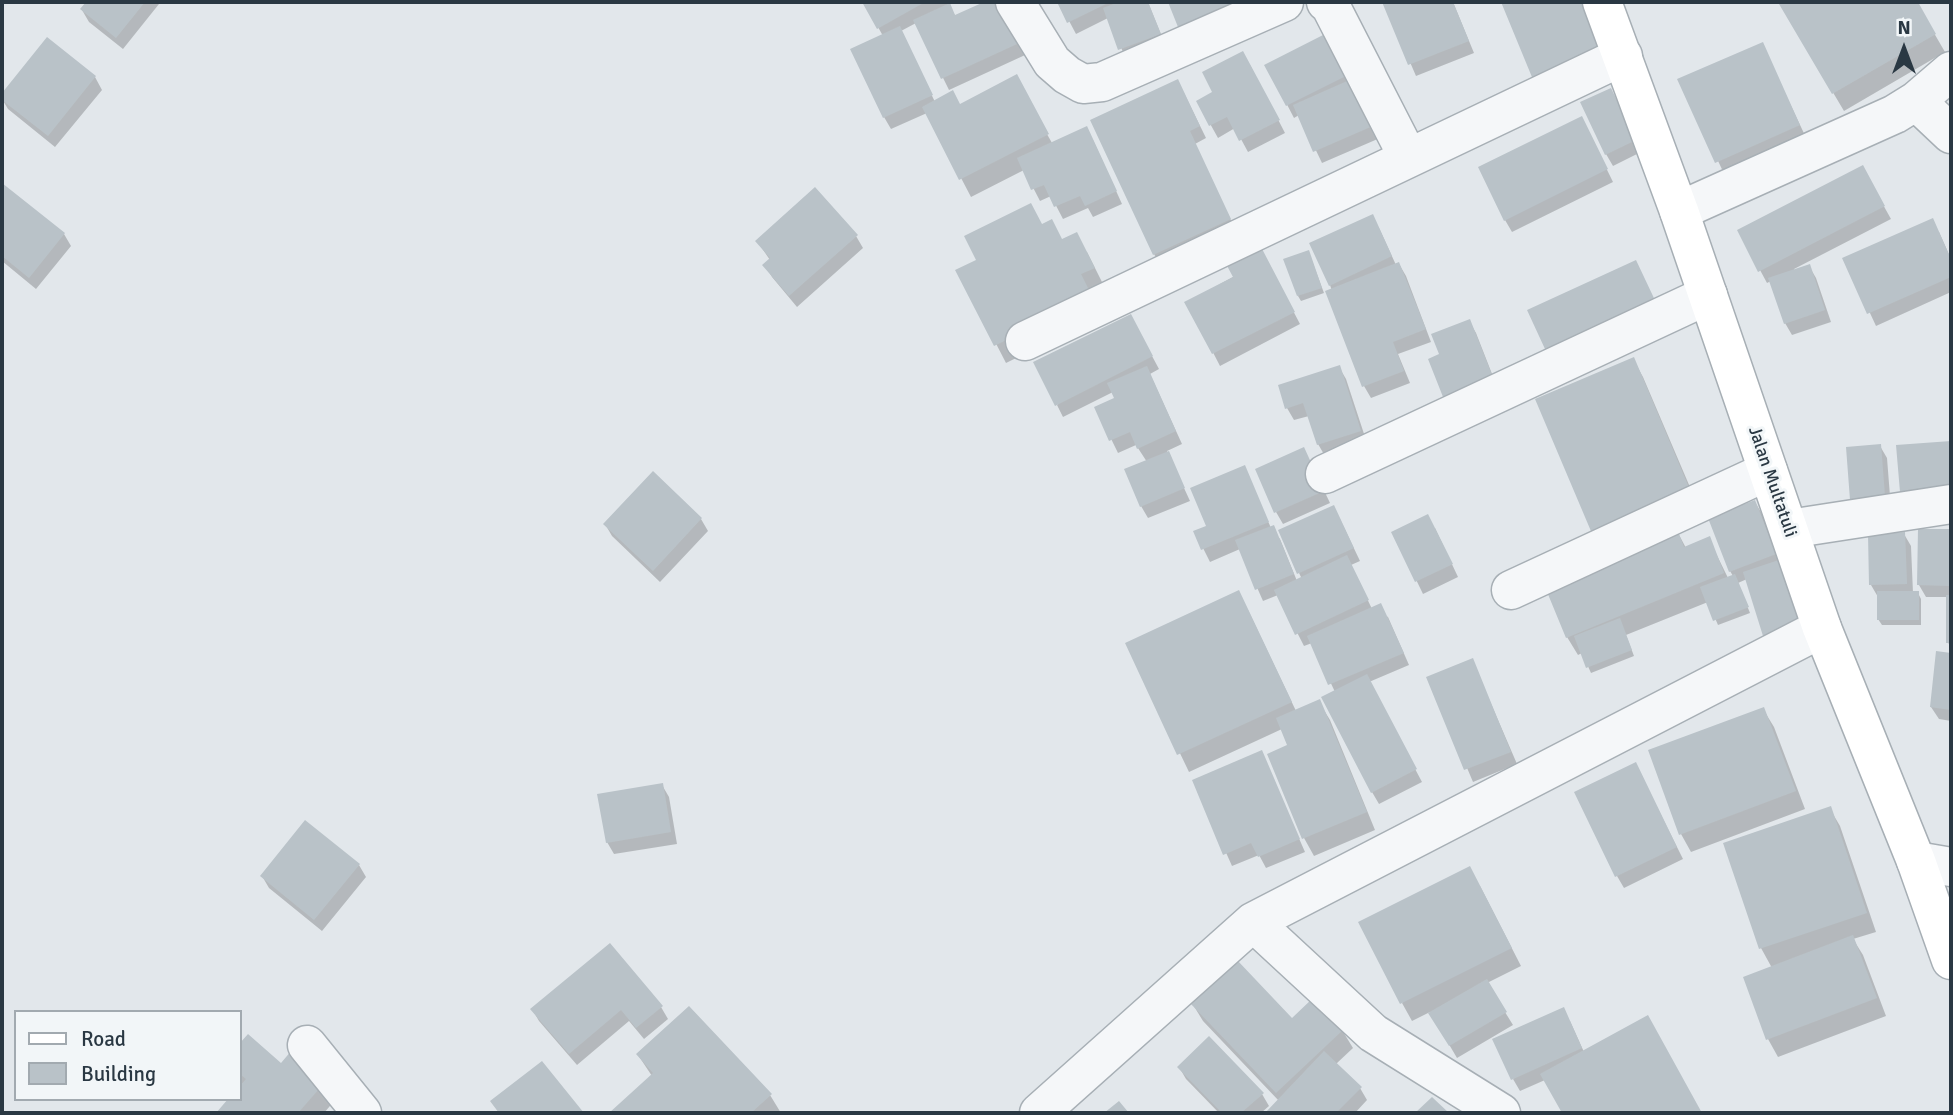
<!DOCTYPE html>
<html>
<head>
<meta charset="utf-8">
<style>
	body { margin:0 }
	#map { position:relative; width:1953px; height:1115px; overflow:hidden; background:#e2e7eb; font-family:Signika,sans-serif }
	canvas { display:block }
	.frame { position:absolute; inset:0; border:4px solid #2a3843; pointer-events:none }
	.legend { position:absolute; left:14px; top:1010px; width:228px; height:91px; box-sizing:border-box; background:#f2f6f8; border:2px solid #a2aab0; margin:0; padding:9px 12px; list-style:none; font-size:21px; color:#2a3843 }
	.legend li { display:flex; align-items:center; gap:14px; height:35px }
	.legend b { width:35px; border:2px solid #a2aab0 }
	.north { position:absolute; left:1869px; top:14px; width:70px; height:70px; -webkit-text-stroke:5px #f2f6f8; paint-order:stroke; rotate:0deg; font-size:19px; font-weight:700; line-height:28px; text-align:center; color:#2a3843 }
	.north::after { content:''; display:block; margin:auto; width:24px; height:32px; background:#2a3843; clip-path:polygon(50% 0,100% 100%,50% 72%,0 100%) }
</style>
</head>
<body>
<div id="map">
<canvas width="1953" height="1115"></canvas>
<div class="frame"></div>
<ul class="legend">
<li><b style="height:9px;background:#fff"></b>Road</li>
<li><b style="height:19px;background:#b9c2c8"></b>Building</li>
</ul>
<div class="north">N</div>
</div>
<script>
const ctx = document.querySelector('canvas').getContext('2d');
ctx.lineJoin = 'round';
function fillPath(path, color) { ctx.fillStyle = color; ctx.fill(path, 'evenodd'); }
const poly = rows => new Path2D(rows.map(r => 'M' + r).join(''));
function strokePath(path, color, width, dash) { ctx.strokeStyle = color; ctx.lineWidth = width; ctx.lineCap = dash ? 'butt' : 'round'; ctx.setLineDash(dash || []); ctx.stroke(path); }
function drawText(font, color, halo, rows, align = 'center') {
  ctx.font = font + ' Signika,sans-serif'; ctx.lineWidth = 6; ctx.setLineDash([]); ctx.textBaseline = 'middle'; ctx.strokeStyle = halo; ctx.fillStyle = color; for (const [text, x, y, turn = 0] of rows) {
    ctx.save(); ctx.translate(x, y); ctx.rotate((+turn || 0) * Math.PI / 180); ctx.textAlign = isNaN(turn) ? turn : align; if (halo) ctx.strokeText(text, 0, 0); ctx.fillText(text, 0, 0); ctx.restore();
  }
}
fillPath(poly([
	[89,2,158,2,159,4,123,49,89,22,82,10],
	[864,2,954,2,949,5,956,17,988,2,996,2,1036,50,949,90,916,23,901,31,935,102,960,106,1043,127,1052,143,1093,140,1122,204,1093,217,1088,208,1063,219,1051,196,1040,201,1024,170,971,197,927,113,891,129,884,117,883,36],
	[1059,2,1148,2,1166,47,1127,61,1108,18,1076,34],
	[1384,2,1453,2,1474,53,1416,76],
	[1786,2,1916,2,1945,52,1844,111,1781,5],
	[1326,35,1380,138,1322,163,1299,115,1294,118,1267,66],
	[47,39,95,77,102,90,55,147,8,109,2,99,2,96],
	[1762,44,1809,144,1727,180,1680,80],
	[1250,65,1285,133,1248,152,1235,128,1218,138,1198,102,1215,93],
	[1610,90,1641,152,1613,166,1606,154],
	[1184,93,1206,138,1195,144,1236,231,1161,266,1154,254],
	[1588,131,1613,182,1512,232,1505,220],
	[1862,167,1891,219,1794,269,1794,271,1809,266,1816,278,1831,322,1792,335,1785,323,1771,281,1767,283,1739,231],
	[2,185,64,234,71,246,36,289,2,261],
	[1043,226,1063,241,1087,252,1104,286,1102,316,1006,363,958,270],
	[1379,228,1396,265,1399,264,1406,276,1431,342,1398,354,1410,383,1371,398,1364,386,1330,285],
	[1939,232,1951,259,1951,292,1876,326,1845,259],
	[856,236,863,248,797,307,772,277,765,265,770,260,757,241],
	[1311,258,1324,293,1301,301,1298,296],
	[1266,259,1300,324,1220,366,1187,302],
	[1469,321,1476,333,1503,402,1441,355],
	[1137,328,1159,369,1150,374,1182,444,1167,451,1190,501,1148,518,1141,506,1147,462,1136,445,1118,453,1096,408,1117,399,1113,392,1063,417,1057,405],
	[1633,359,1643,377,1704,520,1677,531,1686,548,1709,539,1728,578,1733,576,1730,571,1755,502,1762,514,1780,562,1771,647,1764,635,1747,579,1738,583,1750,613,1718,625,1708,602,1626,635,1634,656,1591,673,1582,653,1578,655,1567,637,1609,563],
	[1339,367,1346,379,1367,443,1325,456,1318,444,1309,416,1294,420,1287,408],
	[1880,446,1887,458,1891,509,1847,449],
	[1310,461,1330,503,1283,524,1276,512],
	[1244,467,1271,528,1280,539,1297,581,1302,579,1299,573,1340,519,1360,561,1351,565,1372,609,1388,617,1409,665,1369,682,1422,782,1379,804,1372,792,1335,692,1312,643,1304,646,1278,595,1263,601,1240,549,1210,562,1195,532,1208,527],
	[653,474,701,519,708,531,660,582,612,536,605,524],
	[1435,528,1458,577,1423,594,1393,532],
	[1919,531,1951,531,1951,649,1948,642,1948,597,1926,597,1919,585],
	[1904,534,1911,546,1913,593,1918,593,1921,599,1921,625,1882,625,1878,619,1878,597,1871,585],
	[1248,610,1296,711,1319,702,1330,720,1375,830,1314,856,1304,838,1289,746,1282,729,1189,772,1127,643],
	[1938,653,1951,655,1951,721,1939,719,1931,707],
	[1429,678,1489,699,1517,764,1473,782],
	[1763,709,1774,727,1805,809,1691,852,1681,834],
	[1261,752,1305,852,1266,868,1259,855,1232,866,1194,781],
	[1642,777,1683,859,1624,888,1617,876],
	[662,785,669,797,677,844,614,854,607,842],
	[1830,809,1840,826,1876,932,1853,939,1863,955,1886,1016,1778,1057,1768,1039,1772,968,1761,948],
	[359,865,366,877,322,931,269,888,262,876],
	[1480,886,1521,966,1487,983,1513,1025,1457,1058,1430,1012,1412,1021,1402,1003],
	[1192,1003,1342,1030,1353,1048,1336,1064,1360,1088,1367,1100,1355,1113,1268,1113,1279,1101,1203,1021],
	[661,1007,668,1019,644,1039,629,1021,577,1065,539,1021,532,1009],
	[1647,1017,1701,1113,1564,1113,1545,1080,1520,1091,1513,1079,1570,1021,1584,1052],
	[248,1037,281,1066,335,1100,324,1113,218,1113,230,1099,240,1099,240,1089,243,1085,240,1081,240,1046],
	[638,1055,770,1095,781,1113,612,1113,652,1076],
	[1179,1067,1262,1094,1269,1106,1261,1113,1219,1113,1186,1079]
]), '#0003');
fillPath(poly([
	[86,2,145,2,116,38,80,9],
	[862,2,925,2,877,29],
	[984,2,998,2,1030,38,941,79,913,20,950,3,955,15],
	[1057,2,1110,2,1067,23],
	[1119,2,1148,2,1161,34,1118,50,1103,8],
	[1168,2,1271,2,1182,37],
	[1382,2,1453,2,1469,41,1408,65],
	[1501,2,1582,2,1603,54,1534,82],
	[1783,2,1918,2,1936,34,1832,94,1779,4],
	[900,26,933,95,883,118,850,49],
	[1327,33,1348,75,1286,106,1264,65],
	[47,37,96,76,48,136,2,100,2,93],
	[1763,42,1800,125,1715,163,1677,79],
	[1243,51,1280,120,1239,141,1227,117,1209,126,1196,101,1212,92,1202,72],
	[1017,74,1049,134,959,180,922,107,953,90,960,104],
	[1354,78,1375,125,1313,152,1293,105],
	[1178,79,1200,126,1190,131,1231,219,1153,255,1090,120],
	[1611,88,1636,140,1605,155,1580,102],
	[1582,116,1608,169,1504,221,1478,167],
	[1087,126,1117,191,1085,206,1080,196,1054,207,1044,185,1031,190,1017,158],
	[1863,165,1885,206,1758,272,1737,230],
	[2,183,65,233,29,278,2,256],
	[815,187,858,235,789,296,762,265,770,258,755,241],
	[1031,203,1042,224,1052,219,1062,239,1077,232,1095,268,1081,274,1093,298,994,346,955,270,976,260,964,236],
	[1373,214,1392,256,1329,286,1309,243],
	[1933,218,1951,259,1951,277,1867,314,1842,258],
	[1260,245,1295,312,1212,354,1184,302,1233,277,1225,262],
	[1309,250,1322,288,1297,296,1283,259],
	[1636,260,1661,313,1551,362,1527,310],
	[1399,262,1426,329,1393,342,1404,371,1362,387,1325,291],
	[1810,264,1825,310,1784,324,1768,278],
	[1131,314,1153,356,1055,406,1033,362],
	[1470,319,1498,390,1445,402,1428,359,1439,354,1431,334],
	[1634,357,1695,502,1596,543,1535,399],
	[1340,365,1361,431,1317,445,1303,403,1285,409,1278,385],
	[1147,366,1176,431,1137,449,1130,432,1109,441,1094,407,1114,398,1107,383],
	[1951,441,1951,488,1900,492,1896,445],
	[1881,444,1885,497,1850,500,1846,447],
	[1304,447,1324,491,1274,513,1255,469],
	[1169,451,1185,488,1140,507,1124,469],
	[1245,465,1269,522,1201,550,1193,531,1206,526,1190,488],
	[653,471,702,518,653,571,603,524],
	[1755,500,1776,554,1729,572,1708,518],
	[1334,505,1354,548,1297,574,1278,530],
	[1428,514,1453,564,1415,582,1391,532],
	[1675,524,1684,547,1710,536,1724,573,1566,638,1545,587],
	[1274,525,1294,574,1255,590,1235,540],
	[1918,529,1951,529,1951,586,1917,585],
	[1905,532,1907,584,1869,585,1868,534],
	[1347,555,1369,600,1295,635,1274,590],
	[1785,558,1805,623,1763,636,1743,572],
	[1735,574,1749,607,1713,621,1700,587],
	[1239,590,1292,702,1177,755,1125,643],
	[1877,591,1919,591,1919,620,1877,620],
	[1946,595,1951,595,1951,643,1946,643],
	[1381,603,1404,653,1328,685,1307,636],
	[1620,618,1632,650,1586,668,1574,636],
	[1936,651,1951,653,1951,710,1930,707],
	[1473,658,1511,752,1464,770,1426,677],
	[1367,674,1417,769,1371,793,1321,697],
	[1320,699,1367,812,1302,839,1267,754,1287,745,1276,718],
	[1764,707,1796,791,1679,835,1648,750],
	[1262,750,1300,839,1258,857,1251,843,1223,855,1192,780],
	[1636,762,1677,847,1615,877,1574,792],
	[663,783,671,832,606,843,597,794],
	[1831,806,1867,913,1759,949,1723,843],
	[305,820,360,864,314,920,260,876],
	[1470,866,1512,948,1400,1004,1358,922],
	[1853,935,1877,998,1766,1040,1743,977],
	[610,943,663,1006,636,1028,621,1010,569,1054,530,1009],
	[1237,960,1292,1018,1313,998,1344,1029,1276,1093,1190,1003],
	[1487,979,1507,1012,1449,1046,1428,1013],
	[689,1006,772,1094,751,1113,609,1113,653,1073,636,1054],
	[1564,1007,1582,1048,1511,1080,1492,1039],
	[1648,1015,1702,1113,1562,1113,1540,1074],
	[248,1034,281,1063,292,1050,326,1081,298,1113,216,1113,228,1099,240,1099,240,1086,246,1079,240,1074,240,1043],
	[1209,1036,1264,1093,1241,1113,1222,1113,1177,1067],
	[1324,1051,1362,1087,1336,1113,1265,1113],
	[542,1061,584,1113,499,1113,490,1101],
	[1432,1097,1449,1113,1415,1113],
	[1119,1101,1129,1113,1104,1113]
]), '#b9c2c8');
const street = poly([
	[1015,2,1052,62,1067,75,1083,84,1102,82,1284,2],
	[1326,2,1330,5,1408,157],
	[1916,101,1951,134],
	[1679,211,1895,114,1916,101,1951,71],
	[1025,341,1623,56],
	[1325,474,1708,295],
	[1789,529,1951,504],
	[1511,590,1768,471],
	[1916,861,1951,867],
	[1253,922,1373,1033,1501,1113],
	[307,1045,362,1113],
	[1039,1113,1253,922,1822,628]
]);
const secondary = poly([
	[1602,2,1679,211,1822,628,1916,861,1951,960]
]);
strokePath(street, '#a7afb5', 41);
strokePath(secondary, '#a7afb5', 41);
strokePath(street, '#f5f7f9', 38);
strokePath(secondary, '#fff', 38);
drawText('18px', '#2a3843', '#f2f6f8', [
	["Jalan Multatuli",1772,482,71]
]);
</script>
</body>
</html>
